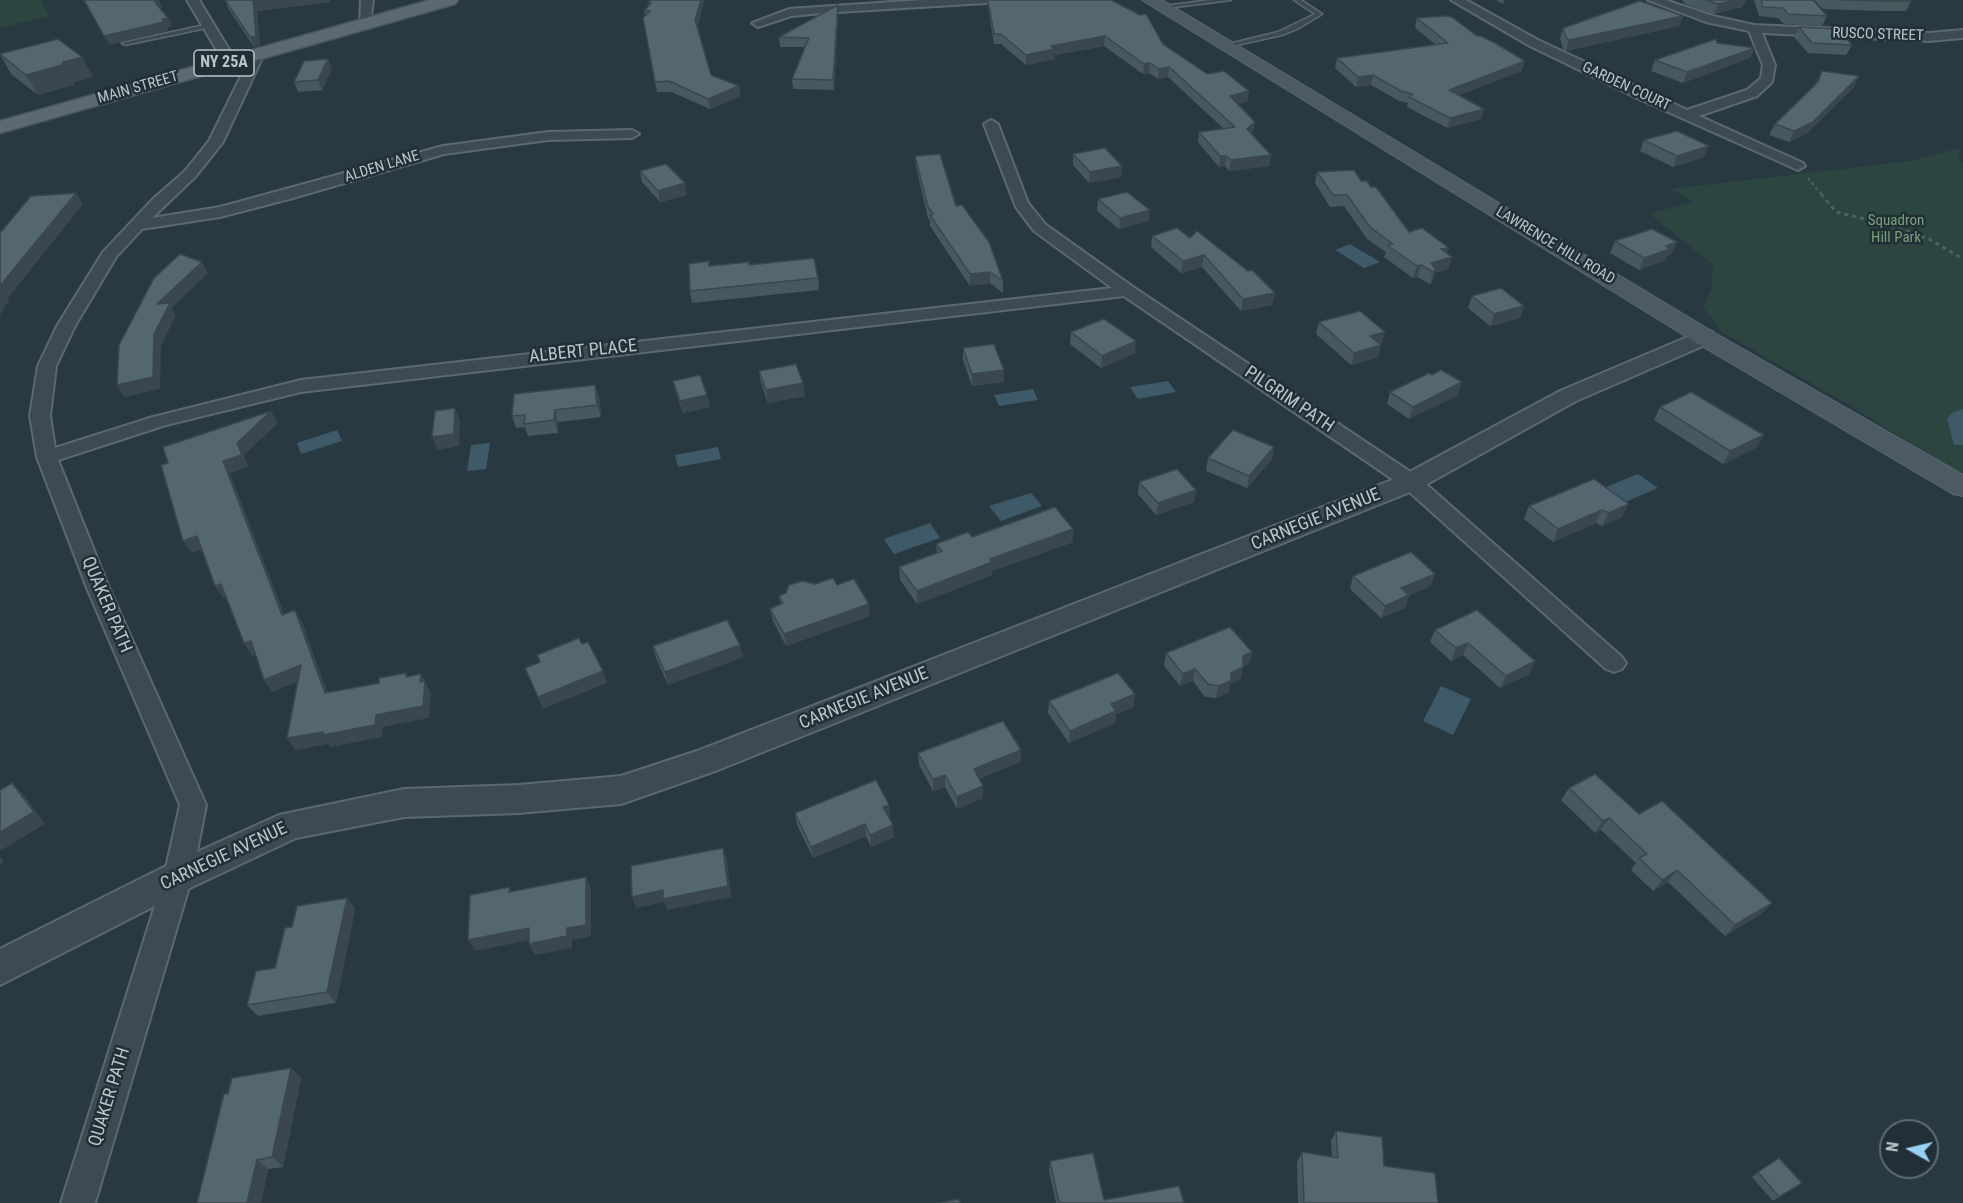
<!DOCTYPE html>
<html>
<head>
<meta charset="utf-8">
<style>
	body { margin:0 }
	#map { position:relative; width:1963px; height:1203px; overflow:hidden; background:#293942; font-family:"Roboto Condensed",sans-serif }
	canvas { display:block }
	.north { position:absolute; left:1879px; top:1119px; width:60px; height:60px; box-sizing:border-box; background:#222f37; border:2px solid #5f6b73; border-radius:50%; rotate:278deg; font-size:16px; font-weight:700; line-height:24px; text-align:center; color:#bac5cc }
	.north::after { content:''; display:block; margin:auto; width:21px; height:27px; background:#98cff2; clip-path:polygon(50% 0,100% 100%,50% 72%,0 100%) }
</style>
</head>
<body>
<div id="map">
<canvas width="1963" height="1203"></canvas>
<div class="north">N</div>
</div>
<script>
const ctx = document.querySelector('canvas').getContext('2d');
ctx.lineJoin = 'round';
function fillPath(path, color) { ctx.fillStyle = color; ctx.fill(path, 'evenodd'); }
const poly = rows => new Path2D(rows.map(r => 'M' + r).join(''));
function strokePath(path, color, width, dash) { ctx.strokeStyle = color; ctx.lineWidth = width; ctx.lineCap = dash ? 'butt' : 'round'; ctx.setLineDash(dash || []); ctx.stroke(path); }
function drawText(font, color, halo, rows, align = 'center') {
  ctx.font = font + ' "Roboto Condensed",sans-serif'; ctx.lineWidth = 5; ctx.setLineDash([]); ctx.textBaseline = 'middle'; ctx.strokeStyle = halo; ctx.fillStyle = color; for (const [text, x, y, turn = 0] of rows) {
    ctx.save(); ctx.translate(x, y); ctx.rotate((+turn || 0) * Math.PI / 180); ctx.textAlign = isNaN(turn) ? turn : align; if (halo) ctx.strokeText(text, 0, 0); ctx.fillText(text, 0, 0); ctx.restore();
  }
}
fillPath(poly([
	[0,0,41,0,49,16,0,28],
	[1960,148,1959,160,1963,162,1963,472,1957,472,1846,403,1722,332,1703,307,1711,290,1713,265,1650,214,1693,201,1670,189,1910,161]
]), '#2c4541');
fillPath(poly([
	[1350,244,1380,262,1364,268,1335,250],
	[1168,381,1176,392,1138,399,1130,387],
	[1033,389,1038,400,999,406,994,395],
	[1963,409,1963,445,1954,445,1947,419,1952,413],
	[337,430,342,441,301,454,297,443],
	[490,443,486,469,467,471,471,445],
	[718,447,721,459,678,467,675,455],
	[1638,474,1658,488,1625,502,1606,487],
	[1031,493,1042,506,1001,521,989,506],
	[930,523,940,538,894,554,884,539],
	[1441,686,1471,699,1453,735,1423,721]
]), '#3e5968');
const service = poly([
	[1210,0,1231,0,1160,9,1157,7,1210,0],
	[1294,0,1301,0,1322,14,1299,28,1282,35,1223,48,1220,46,1278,32,1315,14,1294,0],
	[209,24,212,26,211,27,125,45,122,43,209,24]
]);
const minor = poly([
	[187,0,199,0,236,61,235,64,225,64,187,0],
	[361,0,373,0,370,26,362,26,360,23,361,0],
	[922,0,992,0,986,3,822,13,791,16,758,27,752,23,789,9,922,0],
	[1451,0,1466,0,1538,40,1687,110,1747,90,1761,78,1763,65,1749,31,1706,22,1648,0,1665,0,1713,16,1754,25,1929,33,1963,30,1963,38,1929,41,1762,33,1775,65,1772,82,1757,96,1699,116,1803,163,1805,166,1798,170,1635,97,1530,46,1451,0],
	[258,50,264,54,223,142,195,177,152,218,220,207,443,146,548,132,632,130,639,134,632,138,548,140,444,154,293,198,220,217,142,229,116,257,75,326,56,366,50,416,55,448,153,417,301,380,1112,288,1034,231,1016,207,984,124,991,120,998,124,1028,203,1046,225,1133,287,1418,477,1622,657,1626,663,1622,669,1614,672,1606,669,1404,487,1124,296,301,392,166,425,58,460,109,588,206,805,192,877,95,1203,61,1203,164,877,180,805,87,588,37,457,30,416,38,366,57,326,103,252,153,199,185,171,209,141,252,54,258,50]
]);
const tertiary = poly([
	[1704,330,1712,332,1715,337,1712,342,1576,401,1420,488,718,770,621,804,519,813,404,817,296,838,190,888,0,985,0,949,166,866,279,815,404,789,519,785,621,776,697,751,1402,476,1560,391,1704,330]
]);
const secondary = poly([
	[1142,0,1162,0,1713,332,1963,475,1963,496,1953,494,1695,342,1142,0]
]);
const primary = poly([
	[430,0,458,0,455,4,0,133,0,121,430,0]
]);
strokePath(service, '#5b686f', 3);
strokePath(minor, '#5b686f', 4);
strokePath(tertiary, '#5b686f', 4);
strokePath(secondary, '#5b686f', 2);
strokePath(primary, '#4a565e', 3);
strokePath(poly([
	[1808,178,1822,195]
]), '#4b615e', 2, [3, 3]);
strokePath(poly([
	[1821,194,1836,212,1886,224,1929,239,1963,259]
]), '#4b615e', 3, [4, 4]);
fillPath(service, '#3d4a52');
fillPath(minor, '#3d4a52');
fillPath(tertiary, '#3d4a52');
fillPath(secondary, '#4b5a64');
fillPath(primary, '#5b6a72');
fillPath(poly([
	[225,0,330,2,257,11,260,45,254,47,228,8],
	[651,0,698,28,711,75,739,86,740,97,710,109,671,92,657,92,643,18,645,16,644,11,649,6,648,3],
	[987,0,1111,0,1163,44,1207,74,1249,91,1247,101,1237,104,1253,132,1251,134,1271,155,1269,166,1229,171,1225,166,1219,167,1198,142,1199,132,1224,129,1168,77,1158,79,1149,73,1143,74,1104,46,1055,55,1055,59,1026,65,1001,44,994,44],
	[1496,0,1504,0,1503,4],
	[1682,0,1746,0,1742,7,1714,14,1685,4],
	[1754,0,1813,0,1827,16,1822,26,1784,24,1778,18,1759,16],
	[1814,0,1909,0,1911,1,1906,11,1883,11,1823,9],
	[838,14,834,90,793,89,792,79,805,47,780,47,779,37],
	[1683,16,1679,26,1566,51,1563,49,1560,38,1563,28],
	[1417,18,1522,71,1459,95,1481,119,1447,128,1407,107,1408,103,1399,101,1371,85,1356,87,1335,68,1337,58,1435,44,1415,28],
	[1799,27,1852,45,1846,55,1808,53,1794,37],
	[1717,43,1755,48,1750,58,1683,83,1651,71,1655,60],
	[0,54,93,77,74,82,73,85,38,95,11,74],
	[332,69,322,90,298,92,294,82],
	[1822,71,1854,87,1807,133,1789,142,1769,135,1775,124,1815,85],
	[1644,140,1704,157,1673,167,1640,151],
	[1073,154,1122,166,1121,177,1089,183,1073,165],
	[915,156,956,206,1003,281,1003,293,990,283,970,286,930,226,930,220,928,218,916,167],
	[640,171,687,195,660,202,642,182],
	[1317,172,1361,181,1371,187,1409,232,1452,257,1448,269,1435,273,1432,282,1430,284,1417,277,1413,278,1384,257,1386,252,1367,239,1344,206,1330,207,1315,183],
	[1098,199,1149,221,1119,229,1097,211],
	[1177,228,1272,305,1241,311,1202,267,1181,273,1151,247,1152,236],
	[1615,241,1672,254,1667,256,1665,260,1639,270,1610,253],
	[749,265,818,278,819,290,692,303,690,291,709,266],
	[1472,296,1524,306,1520,318,1490,326,1468,308],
	[1319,322,1385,332,1381,344,1380,344,1378,357,1351,365,1316,334],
	[1071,332,1135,353,1101,368,1070,344],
	[963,348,1004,370,1004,382,972,386,963,360],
	[759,371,805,396,768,403,761,383],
	[673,381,710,407,683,413,676,393],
	[595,385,599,397,601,417,558,422,558,433,528,436,525,427,516,428,512,416],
	[1390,392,1458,395,1409,419,1387,404],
	[1660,407,1757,447,1723,464,1654,420],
	[1274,447,1272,459,1247,488,1206,471,1208,458],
	[1594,479,1622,517,1602,526,1596,523,1553,542,1524,519,1529,506],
	[1139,482,1196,490,1194,502,1156,515,1138,494],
	[1073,529,1073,542,992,571,992,575,917,604,900,580,899,567,937,553,936,544,972,537],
	[1353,576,1431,586,1409,595,1405,608,1381,618,1350,589],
	[815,584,837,585,870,616,786,646,773,621,770,609,781,604,779,596],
	[1477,610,1529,674,1500,688,1463,655,1451,661,1430,642,1435,630],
	[653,646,743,657,668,685,656,658],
	[1252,652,1249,664,1243,667,1240,680,1230,684,1228,693,1216,698,1205,697,1193,681,1180,686,1164,666,1166,653],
	[1135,694,1133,707,1116,714,1115,723,1069,743,1048,713,1049,701],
	[1021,750,1020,762,979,779,983,786,983,798,957,809,945,787,933,791,919,765,918,753],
	[1569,788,1639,814,1761,914,1725,936,1668,882,1653,891,1631,870,1636,863,1601,830,1595,833,1561,800],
	[889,805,890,817,889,817,894,837,871,847,866,836,813,858,797,825,795,813],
	[347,898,355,909,336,1003,258,1016,247,1005,275,968,292,927],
	[291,1068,301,1078,283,1167,268,1169,261,1203,197,1203,228,1094],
	[1336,1131,1384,1166,1438,1203,1298,1203,1297,1162,1302,1152,1332,1157,1331,1141],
	[1050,1161,1104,1200,1184,1203,1056,1203,1049,1171],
	[1758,1172,1795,1187,1773,1201,1752,1177]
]), '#48585f');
fillPath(poly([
	[153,0,159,0,162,8,157,9],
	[265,0,330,0,330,2,257,11,260,45,254,47,250,37,253,1],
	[701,0,705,0,697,30,695,20],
	[1736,0,1746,0,1742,7,1714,14,1718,4],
	[838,5,838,14,834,90,833,80],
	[1683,16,1679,26,1566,51,1569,40],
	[168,18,172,26,167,28,168,31,109,45,104,36],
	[1105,36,1104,46,1055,55,1055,59,1026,65,1026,55,1051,46],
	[1755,48,1750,58,1683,83,1687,72],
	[82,57,93,77,74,82,73,85,38,95,26,75,63,62],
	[328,59,332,69,322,90,318,80],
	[1525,61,1522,71,1447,100,1449,90],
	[1150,63,1149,73,1143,74,1144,64],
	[1169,67,1168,77,1158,79,1159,69],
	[1373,75,1371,85,1356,87,1358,77],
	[1859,76,1854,87,1807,133,1789,142,1794,131],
	[739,86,740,97,710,109,708,99],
	[1249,91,1247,101,1228,106,1230,96],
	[1484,109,1481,119,1447,128,1450,118],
	[1255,122,1253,132,1245,140,1247,129],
	[1709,146,1704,157,1673,167,1677,156],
	[1271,155,1269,166,1229,171,1231,160],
	[1220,156,1226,156,1225,166,1219,167],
	[1122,166,1121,177,1089,183,1090,172],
	[685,183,687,195,660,202,658,191],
	[76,193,83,204,8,298,9,300,0,315,0,286],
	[1150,210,1149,221,1119,229,1120,218],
	[1677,242,1672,254,1667,256,1665,260,1639,270,1644,258,1666,246],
	[1449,248,1445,259,1452,257,1448,269,1435,273,1432,282,1430,284,1433,272,1431,263,1441,249],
	[1204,255,1202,267,1181,273,1183,261],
	[202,262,208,273,172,308,176,315,161,346,160,389,124,397,117,385,154,334,157,304],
	[1421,265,1417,277,1413,278,1417,266],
	[990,272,990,283,970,286,970,274],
	[1275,293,1272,305,1241,311,1243,299],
	[1524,306,1520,318,1490,326,1494,314],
	[1385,332,1381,344,1367,348,1370,336],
	[1136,341,1135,353,1101,368,1102,356],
	[1381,345,1378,357,1351,365,1354,353],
	[1004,370,1004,382,972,386,972,374],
	[1462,382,1458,395,1409,419,1413,407],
	[803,383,805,396,768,403,766,390],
	[595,385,599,397,601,417,597,405],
	[707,395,710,407,683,413,680,401],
	[455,408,460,421,459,446,438,450,432,437],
	[555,410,558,422,558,433,554,420],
	[271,411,278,423,244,455,248,467,230,473,289,627,282,615,223,461,237,443],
	[1764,435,1757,447,1723,464,1730,451],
	[1274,447,1272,459,1247,488,1249,476],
	[1196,490,1194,502,1156,515,1158,503],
	[1629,504,1622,517,1602,526,1609,513],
	[1602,510,1596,523,1553,542,1558,529],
	[1073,529,1073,542,992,571,992,575,917,604,917,591,990,559],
	[197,536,205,548,192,553,183,541],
	[1435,574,1431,586,1397,600,1401,588],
	[221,584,229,596,223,598,215,586],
	[1409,595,1405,608,1381,618,1385,606],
	[869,604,870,616,786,646,784,634],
	[295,610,302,622,332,705,325,693],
	[251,641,259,653,252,656,244,643],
	[1468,643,1463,655,1451,661,1456,648],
	[740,645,743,657,668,685,665,672],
	[1252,652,1249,664,1240,668,1243,656],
	[1535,661,1529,674,1500,688,1506,676],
	[301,665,308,677,272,692,264,680],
	[1243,667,1240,680,1230,684,1228,693,1216,698,1218,686,1231,673],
	[1195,669,1193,681,1180,686,1183,674],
	[603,671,607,683,543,709,538,697],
	[421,674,431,693,429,718,383,727,382,737,331,747,328,744,295,750,287,738,420,682],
	[1135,694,1133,707,1116,714,1115,723,1069,743,1070,731,1111,704],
	[1021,750,1020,762,974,781,974,769],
	[945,775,945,787,933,791,933,779],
	[12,783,24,795,45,824,0,851,0,832],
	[983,786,983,798,957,809,957,797],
	[889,805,890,817,885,819,883,807],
	[1609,818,1601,830,1595,833,1603,821],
	[865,824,866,836,813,858,811,847],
	[893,825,894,837,871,847,870,835],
	[723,848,727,859,731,897,667,910,664,902,636,908,632,897],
	[0,856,4,862,0,864],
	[1677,870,1668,882,1653,891,1662,880],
	[586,877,591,889,591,936,572,940,572,948,535,955,529,944],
	[347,898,355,909,336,1003,327,992],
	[1772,903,1761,914,1725,936,1735,925],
	[529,928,535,939,475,951,468,940],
	[291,1068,301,1078,283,1167,272,1157],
	[257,1160,268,1169,261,1203,247,1203]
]), '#3b474e');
const building = poly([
	[84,0,155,0,153,0,168,18,162,19,164,22,104,36,84,0],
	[225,0,265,0,253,1,256,36,250,37,225,0],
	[651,0,701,0,695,20,711,75,739,86,708,99,669,81,655,82,643,18,650,11,644,11,651,3,648,3,651,0],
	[988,0,1111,0,1140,15,1146,14,1163,44,1207,74,1224,71,1249,91,1230,96,1255,122,1247,129,1271,155,1231,160,1226,156,1220,156,1199,132,1235,127,1169,67,1159,69,1150,63,1144,64,1105,36,1051,46,1055,49,1026,55,1001,34,994,34,988,0],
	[1706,0,1736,0,1718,4,1706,0],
	[1761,0,1813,0,1827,16,1788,14,1783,8,1763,7,1761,0],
	[1842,0,1909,0,1911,1,1887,1,1842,0],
	[1640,1,1683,16,1569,40,1567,39,1563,28,1640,1],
	[838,5,833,80,792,79,809,38,779,37,838,5],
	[1446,16,1452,17,1477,36,1481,36,1495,43,1525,61,1449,90,1484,109,1450,118,1409,97,1413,94,1401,91,1373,75,1358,77,1337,58,1448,43,1417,18,1446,16],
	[1799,27,1838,29,1852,45,1812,43,1799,27],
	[58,39,82,57,63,62,62,65,26,75,0,54,58,39],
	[1716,39,1717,43,1755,48,1687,72,1655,60,1716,39],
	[328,59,318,80,294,82,304,61,328,59],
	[1822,71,1859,76,1813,122,1794,131,1775,124,1818,82,1822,71],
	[1677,131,1709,146,1677,156,1644,140,1677,131],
	[1105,148,1122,166,1090,172,1073,154,1105,148],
	[940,154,956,206,962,205,989,242,1003,281,990,272,970,274,930,215,933,214,928,207,915,156,940,154],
	[666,164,685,183,658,191,640,171,666,164],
	[1354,170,1361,181,1367,181,1371,187,1376,187,1409,232,1422,228,1449,248,1441,249,1452,257,1431,263,1436,270,1433,272,1421,265,1417,266,1387,245,1393,244,1370,227,1347,195,1333,195,1317,172,1354,170],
	[1127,192,1150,210,1120,218,1098,199,1127,192],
	[76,193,0,286,0,233,31,196,76,193],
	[1177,228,1190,238,1197,231,1248,271,1252,270,1275,293,1243,299,1204,255,1183,261,1152,236,1177,228],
	[1652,229,1677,242,1666,246,1670,249,1644,258,1615,241,1652,229],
	[180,254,202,262,157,304,170,303,154,334,153,377,117,385,119,345,154,278,180,254],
	[814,258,818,278,690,291,689,264,709,261,709,266,749,262,749,265,814,258],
	[1501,288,1524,306,1494,314,1472,296,1501,288],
	[1360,311,1385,332,1370,336,1381,345,1354,353,1319,322,1360,311],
	[1104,319,1136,341,1102,356,1071,332,1104,319],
	[994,344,1004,370,972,374,963,348,994,344],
	[796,364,803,383,766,390,759,371,796,364],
	[1441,370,1462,382,1413,407,1390,392,1429,373,1432,375,1441,370],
	[700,375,707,395,680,401,673,381,700,375],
	[595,385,597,405,555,410,554,420,524,424,525,415,512,416,514,394,595,385],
	[1691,392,1764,435,1730,451,1660,407,1691,392],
	[455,408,454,434,432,437,435,411,455,408],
	[271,411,237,443,242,455,223,461,282,615,295,610,325,693,379,683,379,678,406,673,406,677,421,674,420,682,425,681,423,706,376,715,375,725,323,735,323,732,287,738,301,665,264,680,251,641,244,643,221,584,215,586,197,536,183,541,161,465,168,463,163,447,271,411],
	[1233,430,1274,447,1249,476,1208,458,1233,430],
	[1177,469,1196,490,1158,503,1139,482,1177,469],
	[1594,479,1629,504,1609,513,1602,510,1558,529,1529,506,1594,479],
	[1055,507,1073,529,990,559,992,562,917,591,899,567,942,551,936,544,968,532,972,537,1055,507],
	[1411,552,1435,574,1401,588,1409,595,1385,606,1353,576,1411,552],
	[833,578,837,585,854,579,869,604,784,634,770,609,783,603,779,596,786,593,789,585,802,581,815,584,833,578],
	[1477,610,1535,661,1506,676,1468,643,1456,648,1435,630,1477,610],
	[727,620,740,645,665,672,653,646,727,620],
	[1230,627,1252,652,1243,656,1243,667,1231,673,1231,681,1218,686,1208,684,1195,669,1183,674,1166,653,1230,627],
	[579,638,582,644,588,642,603,671,538,697,525,668,540,662,537,655,579,638],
	[1118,673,1135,694,1111,704,1116,711,1070,731,1049,701,1118,673],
	[1003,721,1021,750,974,769,983,786,957,797,945,775,933,779,918,753,1003,721],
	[1595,774,1639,814,1662,801,1772,903,1735,925,1677,870,1662,880,1639,858,1647,854,1609,818,1603,821,1569,788,1595,774],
	[876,780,889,805,883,807,893,825,870,835,865,824,811,847,795,813,876,780],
	[12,783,34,812,0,832,0,790,12,783],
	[723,848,728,886,663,899,663,890,632,897,631,866,723,848],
	[586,877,586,925,567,928,567,936,529,944,529,928,468,940,470,895,510,887,509,892,586,877],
	[347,898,327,992,247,1005,256,971,275,968,285,928,292,927,297,906,347,898],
	[291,1068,272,1157,257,1160,247,1203,197,1203,224,1094,228,1094,232,1078,291,1068],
	[1336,1131,1382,1137,1384,1166,1435,1173,1438,1203,1304,1203,1302,1152,1338,1158,1336,1131],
	[1093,1153,1104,1200,1179,1186,1184,1203,1059,1203,1050,1161,1093,1153],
	[1779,1158,1802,1183,1779,1197,1758,1172,1779,1158],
	[959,1199,960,1203,939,1203,959,1199]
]);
fillPath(building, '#54666f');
strokePath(building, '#3b474e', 1.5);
drawText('15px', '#bac5cc', '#222f37', [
	["RUSCO STREET",1878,35,2],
	["GARDEN COURT",1626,87,25],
	["MAIN STREET",138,88,-16],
	["ALDEN LANE",382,167,-17],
	["LAWRENCE HILL ROAD",1555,246,31]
]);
drawText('15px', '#7aa07a', '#222f37', [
	["Squadron",1896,221],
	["Hill Park",1896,238]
]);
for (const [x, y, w] of [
	[224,63,60]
]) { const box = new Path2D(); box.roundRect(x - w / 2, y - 13, w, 26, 4.5); ctx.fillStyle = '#222f37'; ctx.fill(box); strokePath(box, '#bac5cc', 1.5); }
drawText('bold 16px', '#bac5cc', null, [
	["NY 25A",224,63]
]);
drawText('18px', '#bac5cc', '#222f37', [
	["ALBERT PLACE",583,352,-6],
	["PILGRIM PATH",1289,400,34],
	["CARNEGIE AVENUE",1316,520,-22],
	["QUAKER PATH",106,605,67],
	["CARNEGIE AVENUE",864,699,-22],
	["CARNEGIE AVENUE",224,857,-25],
	["QUAKER PATH",110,1097,-73]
]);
</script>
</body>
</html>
